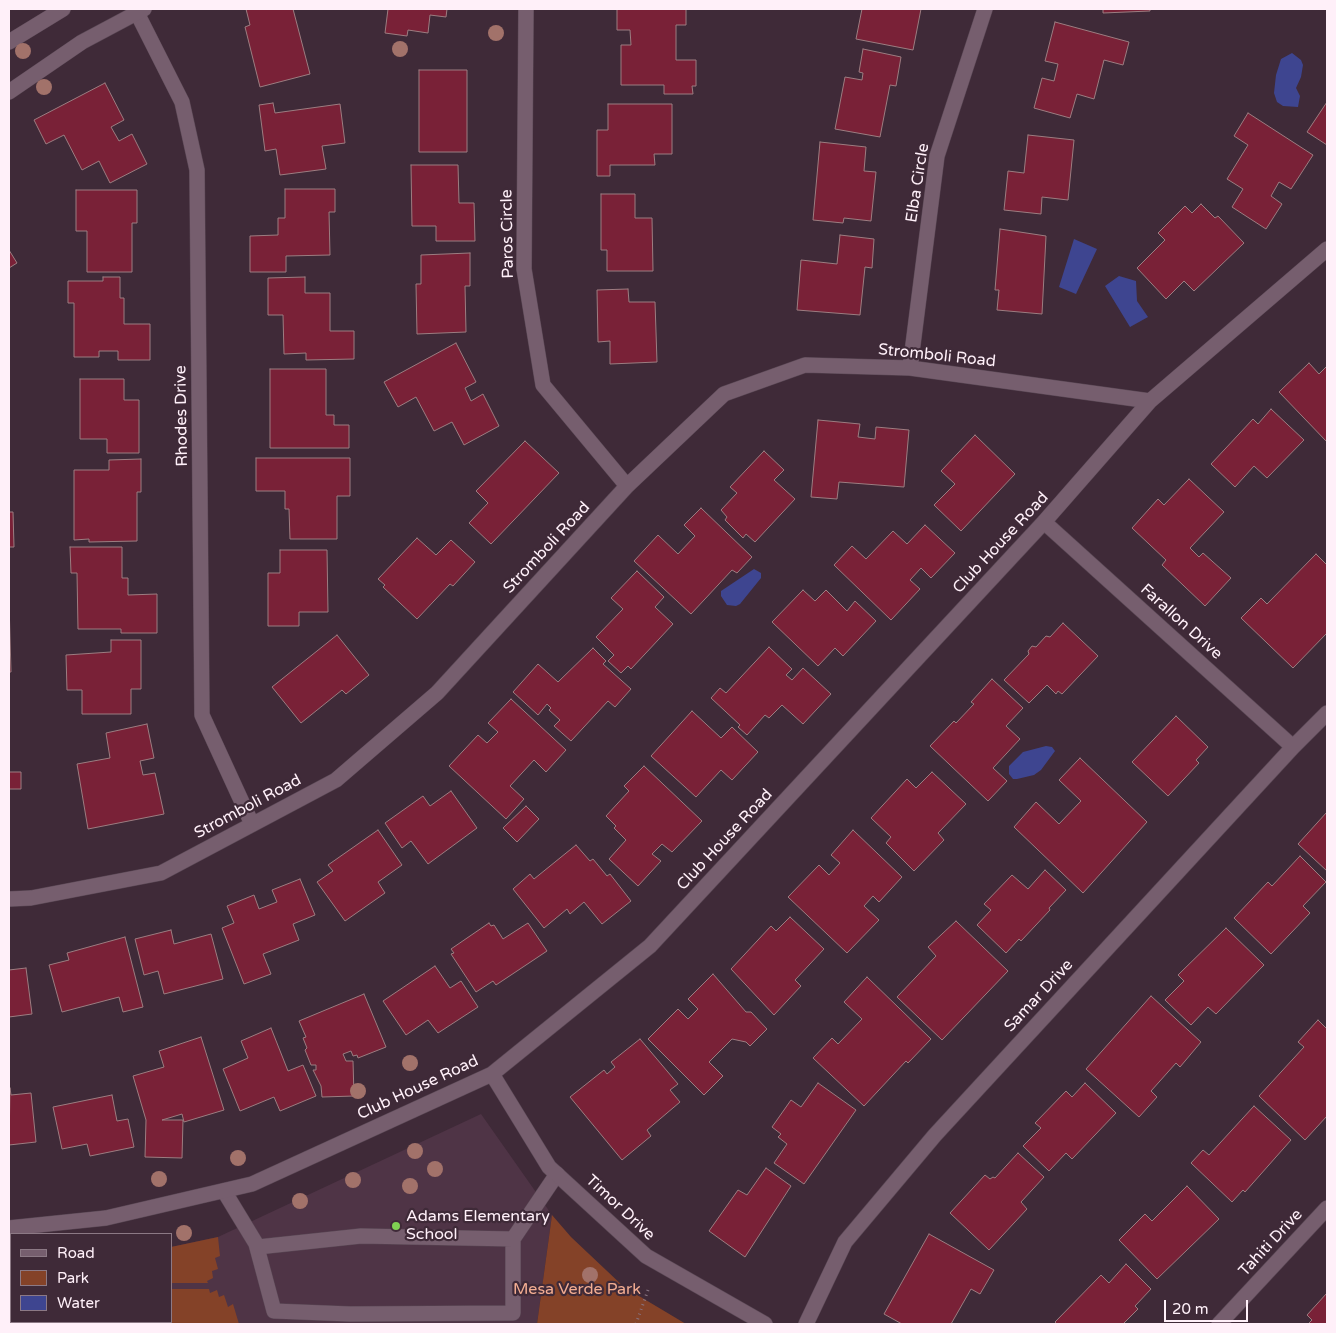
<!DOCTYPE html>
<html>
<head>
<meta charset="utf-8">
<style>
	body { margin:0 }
	#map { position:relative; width:1336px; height:1333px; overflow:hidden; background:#3f2a38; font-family:"Varela Round",sans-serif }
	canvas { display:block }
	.frame { position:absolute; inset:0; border:10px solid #fff0f9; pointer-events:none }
	.legend { position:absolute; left:10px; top:1233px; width:162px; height:90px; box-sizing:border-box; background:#3f2a38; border:1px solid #8c7985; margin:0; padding:6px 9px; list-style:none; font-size:15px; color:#fff0f9 }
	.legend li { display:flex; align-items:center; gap:10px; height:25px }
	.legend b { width:25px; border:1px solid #8c7985 }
	.scale { position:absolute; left:1164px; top:1300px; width:84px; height:22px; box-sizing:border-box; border:2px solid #fff0f9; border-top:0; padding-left:6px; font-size:15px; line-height:18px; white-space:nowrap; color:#fff0f9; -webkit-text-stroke:4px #3f2a38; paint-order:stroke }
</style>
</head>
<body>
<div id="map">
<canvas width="1336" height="1333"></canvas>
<div class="frame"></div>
<ul class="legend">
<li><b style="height:6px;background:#765e6e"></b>Road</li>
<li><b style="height:14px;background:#844228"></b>Park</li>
<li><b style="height:14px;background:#3e4590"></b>Water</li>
</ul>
<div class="scale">20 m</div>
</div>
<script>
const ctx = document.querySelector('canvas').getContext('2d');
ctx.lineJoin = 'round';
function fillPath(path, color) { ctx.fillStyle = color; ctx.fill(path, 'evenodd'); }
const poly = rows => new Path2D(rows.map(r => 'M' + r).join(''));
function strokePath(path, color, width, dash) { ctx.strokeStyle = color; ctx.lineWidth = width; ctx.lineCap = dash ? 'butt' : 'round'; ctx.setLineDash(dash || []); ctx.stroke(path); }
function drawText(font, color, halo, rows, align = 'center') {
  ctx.font = font + ' "Varela Round",sans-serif'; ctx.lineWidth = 4.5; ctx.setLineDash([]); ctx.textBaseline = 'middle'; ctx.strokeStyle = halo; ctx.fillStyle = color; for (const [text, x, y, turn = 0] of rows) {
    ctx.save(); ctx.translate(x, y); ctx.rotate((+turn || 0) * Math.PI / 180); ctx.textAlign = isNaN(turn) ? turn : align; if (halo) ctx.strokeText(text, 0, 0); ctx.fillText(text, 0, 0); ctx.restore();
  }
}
fillPath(poly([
	[481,1114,552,1215,537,1324,9,1324,9,1269,11,1269,11,1322,171,1322,171,1247,218,1237]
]), '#4f3446');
fillPath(poly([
	[552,1215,571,1237,624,1287,686,1324,537,1324],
	[218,1237,220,1256,215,1258,218,1269,212,1271,213,1278,207,1281,208,1283,171,1283,171,1247],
	[9,1269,11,1269,11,1322,118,1322,118,1324,9,1324],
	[171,1289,209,1289,210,1293,217,1290,219,1297,224,1295,228,1307,233,1304,239,1324,129,1324,129,1322,171,1322]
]), '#844228');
fillPath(poly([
	[1292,53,1301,60,1303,65,1301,77,1296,88,1300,96,1298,107,1283,106,1277,102,1274,93,1276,75,1281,59],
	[1074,239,1097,249,1076,294,1059,287],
	[1119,276,1136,281,1137,301,1148,317,1130,327,1105,286],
	[754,569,761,573,761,578,740,604,736,606,727,605,721,596,721,591],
	[1046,746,1052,747,1055,751,1041,770,1034,775,1017,779,1013,779,1009,774,1009,766,1023,752]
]), '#3e4590');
const building = poly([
	[246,9,293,9,310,74,260,87,245,27,250,25,246,9],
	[388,9,447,9,446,17,430,15,428,33,408,30,407,36,385,33,388,9],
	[617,9,686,9,686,25,676,25,676,60,696,60,696,86,692,86,693,94,664,94,664,85,621,85,621,45,631,45,630,30,617,30,617,9],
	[862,9,921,9,913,50,856,39,862,9],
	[1103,9,1150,9,1150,11,1103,13,1103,9],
	[1055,22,1129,42,1123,65,1104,60,1094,99,1077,94,1070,118,1034,108,1042,78,1054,81,1058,64,1045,61,1055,22],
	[863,49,901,57,896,86,890,85,880,137,835,129,845,77,862,80,863,73,859,72,863,49],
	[419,70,467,70,467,152,419,152,419,70],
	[105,83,124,120,111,127,119,141,132,134,147,164,110,183,99,161,82,170,64,135,46,144,34,120,105,83],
	[1327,102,1327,145,1307,132,1327,102],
	[273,103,275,113,340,104,345,143,322,146,326,169,280,175,276,149,265,151,259,105,273,103],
	[608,104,672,104,672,154,654,154,655,165,610,165,610,176,597,176,597,130,608,130,608,104],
	[1248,113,1313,155,1291,189,1279,182,1271,196,1282,204,1266,229,1232,207,1243,189,1227,179,1248,145,1234,136,1248,113],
	[1028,135,1074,140,1068,200,1042,197,1041,214,1004,210,1008,171,1024,173,1028,135],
	[820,142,866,147,864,171,876,172,871,221,844,218,843,223,813,220,820,142],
	[411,165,458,165,459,203,474,203,475,241,436,241,436,226,412,226,411,165],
	[285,189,335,189,335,212,329,212,330,255,286,256,286,272,250,272,250,236,278,235,278,218,285,218,285,189],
	[76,190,137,190,137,223,132,223,132,272,87,272,87,231,76,231,76,190],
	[601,194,635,194,635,218,652,218,653,271,607,271,607,250,601,250,601,194],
	[1201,204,1215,218,1218,216,1244,243,1194,291,1184,281,1166,299,1137,268,1165,240,1158,233,1185,206,1192,213,1201,204],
	[1000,229,1046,236,1042,314,997,310,999,290,995,290,1000,229],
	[840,235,874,239,872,268,865,267,860,315,797,310,801,260,837,264,840,235],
	[9,250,17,263,9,268,9,250],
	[470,253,470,286,465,286,466,332,417,334,416,284,421,284,421,255,470,253],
	[103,277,120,277,120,298,124,298,124,324,150,324,150,360,118,360,118,351,99,351,99,357,74,357,74,303,68,303,68,281,103,281,103,277],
	[305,277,305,293,330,293,330,331,354,331,354,359,306,360,306,353,284,354,283,315,268,315,268,278,305,277],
	[628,289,629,302,655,302,657,362,610,364,610,341,598,342,597,290,628,289],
	[456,343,476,382,465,388,471,401,483,394,499,426,464,445,452,422,434,431,416,397,398,407,384,382,456,343],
	[1309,363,1319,374,1327,366,1327,442,1279,392,1309,363],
	[270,369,326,369,326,415,334,415,334,425,349,425,349,448,270,448,270,369],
	[80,379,124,379,124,400,139,400,139,453,107,453,107,439,80,439,80,379],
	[1271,409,1304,440,1267,478,1254,466,1235,487,1211,464,1253,419,1258,424,1271,409],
	[818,420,860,424,858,437,875,439,876,427,909,430,904,487,839,482,837,499,811,497,818,420],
	[975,435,1015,474,961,531,934,505,955,484,941,471,975,435],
	[525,441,559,473,491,544,469,523,488,503,476,491,525,441],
	[764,451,784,470,774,480,795,499,755,542,746,534,743,538,725,520,727,517,721,510,737,493,730,487,764,451],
	[256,458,350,458,350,496,337,496,337,539,290,539,289,509,285,509,285,491,256,491,256,458],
	[141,459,141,492,137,492,137,541,89,542,89,539,74,540,74,470,109,470,109,460,141,459],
	[1189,479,1224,512,1190,548,1199,557,1203,553,1231,578,1205,606,1162,565,1166,560,1132,528,1158,499,1164,505,1189,479],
	[701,508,752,557,737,573,732,570,691,614,634,561,658,535,678,554,695,536,684,525,701,508],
	[9,512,13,512,14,547,9,547,9,512],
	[925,525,955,553,931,578,921,568,910,580,920,589,891,620,834,565,852,546,866,559,893,531,907,544,925,525],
	[417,538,436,555,451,540,475,562,453,586,450,584,417,619,383,587,385,585,378,579,417,538],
	[70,547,122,547,122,578,128,578,128,595,157,594,157,633,121,633,121,629,78,629,77,573,71,573,70,547],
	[280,550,327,550,328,612,299,612,299,626,268,626,268,573,280,573,280,550],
	[1316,554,1327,565,1327,633,1293,668,1241,618,1261,598,1267,604,1316,554],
	[637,571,664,597,655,607,673,624,631,669,628,666,621,673,608,661,614,655,596,637,623,609,611,598,637,571],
	[803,590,815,601,826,590,847,611,855,601,876,621,843,656,835,648,818,666,772,622,803,590],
	[9,602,11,672,9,672,9,602],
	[1063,623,1098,656,1062,694,1058,691,1056,694,1047,685,1029,703,1004,680,1029,654,1028,651,1032,646,1036,647,1046,636,1050,637,1063,623],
	[337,635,369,675,346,694,342,690,301,723,272,687,337,635],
	[111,640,141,640,141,689,131,689,131,714,82,714,82,690,67,690,66,655,111,652,111,640],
	[769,647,792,669,786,675,792,680,803,668,831,694,803,724,782,705,769,718,765,715,747,735,738,727,740,725,711,698,720,688,726,693,769,647],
	[593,648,606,661,603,664,631,689,615,707,608,701,571,741,554,726,560,720,549,710,551,708,547,704,538,715,513,692,538,664,558,682,593,648],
	[992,679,1023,708,1006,726,1020,739,993,768,1007,781,988,801,930,746,954,721,956,723,974,704,971,702,992,679],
	[511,699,566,750,546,772,534,760,510,786,524,799,506,819,449,766,478,735,487,743,498,732,488,723,511,699],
	[692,711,721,738,732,727,758,752,732,780,721,770,696,797,651,756,692,711],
	[1176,716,1208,747,1196,760,1199,763,1168,796,1132,762,1176,716],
	[147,724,154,758,140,761,143,775,155,773,164,814,88,829,77,764,110,758,106,733,147,724],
	[1080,758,1147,822,1083,893,1014,827,1036,802,1059,824,1081,801,1059,780,1080,758],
	[644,766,702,821,672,852,662,844,652,854,661,861,638,886,609,859,626,840,614,828,616,826,606,816,629,791,624,786,644,766],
	[9,772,21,772,21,789,9,789,9,772],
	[932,772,966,804,938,833,944,840,914,871,886,843,891,837,871,818,907,779,916,788,932,772],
	[451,791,477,828,428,864,411,841,402,848,385,823,423,796,430,806,451,791],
	[526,806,539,819,517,842,503,828,526,806],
	[1327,812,1327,871,1298,844,1327,812],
	[378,830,402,865,378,882,385,893,345,921,317,882,333,871,328,865,378,830],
	[853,830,902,877,879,902,873,896,864,906,879,920,847,953,788,897,819,865,829,875,840,863,831,855,853,830],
	[576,845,590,861,593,859,607,876,610,874,631,901,602,924,584,902,570,914,567,909,544,928,513,889,530,874,534,879,576,845],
	[1300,856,1326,882,1303,906,1310,913,1271,954,1234,918,1268,882,1272,886,1300,856],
	[1045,870,1066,890,1049,908,1050,910,1021,941,1019,939,1006,953,977,925,991,910,984,904,1012,875,1028,889,1045,870],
	[300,879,315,915,293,924,299,940,263,954,271,974,244,984,222,928,234,923,227,906,254,895,259,909,277,902,272,890,300,879],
	[790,917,824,949,795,980,801,986,774,1015,731,969,771,926,776,931,790,917],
	[956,921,1008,971,942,1040,897,997,936,956,928,947,956,921],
	[489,923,491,926,494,925,503,939,528,923,547,951,496,985,493,981,476,992,451,954,454,953,451,949,489,923],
	[1226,928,1264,965,1216,1014,1208,1007,1191,1025,1165,1000,1184,981,1178,975,1226,928],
	[171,930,174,944,211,934,223,979,164,994,158,971,144,975,135,939,171,930],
	[125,937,143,1007,123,1012,119,997,62,1012,49,965,69,960,67,953,125,937],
	[435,966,450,988,461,981,478,1007,438,1033,428,1020,406,1035,383,1001,435,966],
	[26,968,32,1014,9,1017,9,970,26,968],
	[713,974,746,1012,751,1012,767,1029,750,1046,746,1042,732,1039,709,1062,723,1076,704,1095,648,1039,678,1009,688,1019,698,1009,688,999,713,974],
	[867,977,931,1039,908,1063,906,1061,864,1106,813,1058,832,1038,838,1044,862,1019,844,1002,867,977],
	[364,994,386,1047,358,1058,357,1055,353,1056,351,1051,343,1054,346,1061,353,1061,354,1096,322,1097,321,1086,313,1070,316,1070,316,1065,311,1065,305,1050,307,1048,303,1038,306,1037,299,1021,364,994],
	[1151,996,1201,1042,1180,1067,1176,1063,1151,1091,1157,1097,1139,1117,1086,1069,1151,996],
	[1318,1020,1327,1029,1327,1116,1305,1140,1259,1096,1304,1047,1298,1042,1318,1020],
	[271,1028,288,1071,303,1065,316,1096,280,1111,274,1097,240,1111,223,1069,248,1058,241,1041,271,1028],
	[201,1037,224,1110,184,1122,182,1114,162,1120,183,1120,182,1158,145,1157,146,1120,133,1076,164,1067,159,1051,201,1037],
	[640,1039,678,1084,670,1090,680,1102,647,1130,651,1136,622,1160,570,1097,604,1070,607,1074,615,1067,611,1062,640,1039],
	[818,1083,856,1110,804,1184,774,1163,787,1144,778,1137,781,1134,772,1127,791,1100,801,1107,818,1083],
	[1085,1083,1116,1113,1072,1159,1066,1153,1049,1171,1023,1146,1041,1128,1035,1123,1066,1091,1072,1097,1085,1083],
	[10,1088,11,1095,31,1093,36,1142,9,1145,10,1088],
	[112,1095,117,1121,128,1119,134,1147,90,1156,87,1144,62,1149,53,1107,112,1095],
	[1254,1106,1291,1140,1245,1192,1243,1190,1232,1202,1191,1163,1203,1150,1209,1155,1254,1106],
	[1018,1153,1044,1177,1021,1202,1027,1209,989,1250,950,1213,985,1175,990,1179,993,1177,995,1178,1018,1153],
	[766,1168,791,1186,745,1257,709,1231,738,1190,747,1195,766,1168],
	[1187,1186,1219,1219,1157,1279,1119,1240,1145,1214,1152,1221,1187,1186],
	[929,1234,994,1270,980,1294,971,1289,951,1324,902,1324,884,1314,929,1234],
	[1126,1264,1151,1289,1135,1306,1138,1309,1123,1324,1057,1324,1055,1322,1101,1275,1109,1283,1126,1264],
	[1327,1293,1327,1324,1308,1324,1312,1320,1307,1315,1327,1293]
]);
fillPath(building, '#792137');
strokePath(building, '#9c7d81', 1);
const service = poly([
	[224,1191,258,1247,361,1236,513,1239,557,1174],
	[256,1244,274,1311,350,1314,513,1313,513,1239]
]);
const minor = poly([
	[135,9,182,102,197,170,202,715,252,824],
	[526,9,524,269,543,385,627,486],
	[910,368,937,156,985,9],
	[1044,522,1293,747],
	[9,899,31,898,161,873,336,780,437,693,627,486,724,394,805,365,910,368,1150,401],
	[492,1074,549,1167,646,1256,765,1324],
	[9,1228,106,1218,252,1184,492,1074,650,946,1044,522,1150,401,1327,249],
	[806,1324,845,1242,935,1135,1293,747,1327,713],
	[1219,1324,1327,1208]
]);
const tertiary = poly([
	[9,42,63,9],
	[9,92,82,42,144,9]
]);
strokePath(service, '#594754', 16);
strokePath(minor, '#594754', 16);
strokePath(tertiary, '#594754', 16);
strokePath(poly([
	[636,1324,648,1290]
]), '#897683', 3, [1, 4]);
strokePath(service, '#765e6e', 15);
strokePath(minor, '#765e6e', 15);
strokePath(tertiary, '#765e6e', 15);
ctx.fillStyle = '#a2726a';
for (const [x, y] of [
	[496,33],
	[400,49],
	[23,51],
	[44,87],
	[410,1063],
	[358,1091],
	[415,1151],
	[238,1158],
	[435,1169],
	[159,1179],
	[353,1180],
	[410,1186],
	[300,1201],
	[184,1233],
	[590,1275]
]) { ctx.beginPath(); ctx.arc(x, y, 8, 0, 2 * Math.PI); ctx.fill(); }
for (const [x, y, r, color] of [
	[396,1226,5,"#7fd052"]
]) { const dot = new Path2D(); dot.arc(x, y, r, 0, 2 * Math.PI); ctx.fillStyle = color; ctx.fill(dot); strokePath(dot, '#3f2a38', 2); }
drawText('16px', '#fff0f9', '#3f2a38', [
	["Elba Circle",918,183,-81],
	["Paros Circle",508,234,-91],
	["Stromboli Road",937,356,6],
	["Rhodes Drive",182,416,-91],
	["Club House Road",1001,543,-47],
	["Stromboli Road",547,548,-47],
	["Farallon Drive",1181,622,42],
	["Stromboli Road",248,807,-28],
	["Club House Road",725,840,-47],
	["Samar Drive",1039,996,-47],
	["Club House Road",418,1088,-25],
	["Timor Drive",620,1208,43],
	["Tahiti Drive",1271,1243,-47]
]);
drawText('16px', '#fff0f9', '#3f2a38', [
	["Adams Elementary",406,1217],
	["School",406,1235]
], 'left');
drawText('16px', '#f3ad92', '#3f2a38', [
	["Mesa Verde Park",577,1290]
]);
</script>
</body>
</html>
